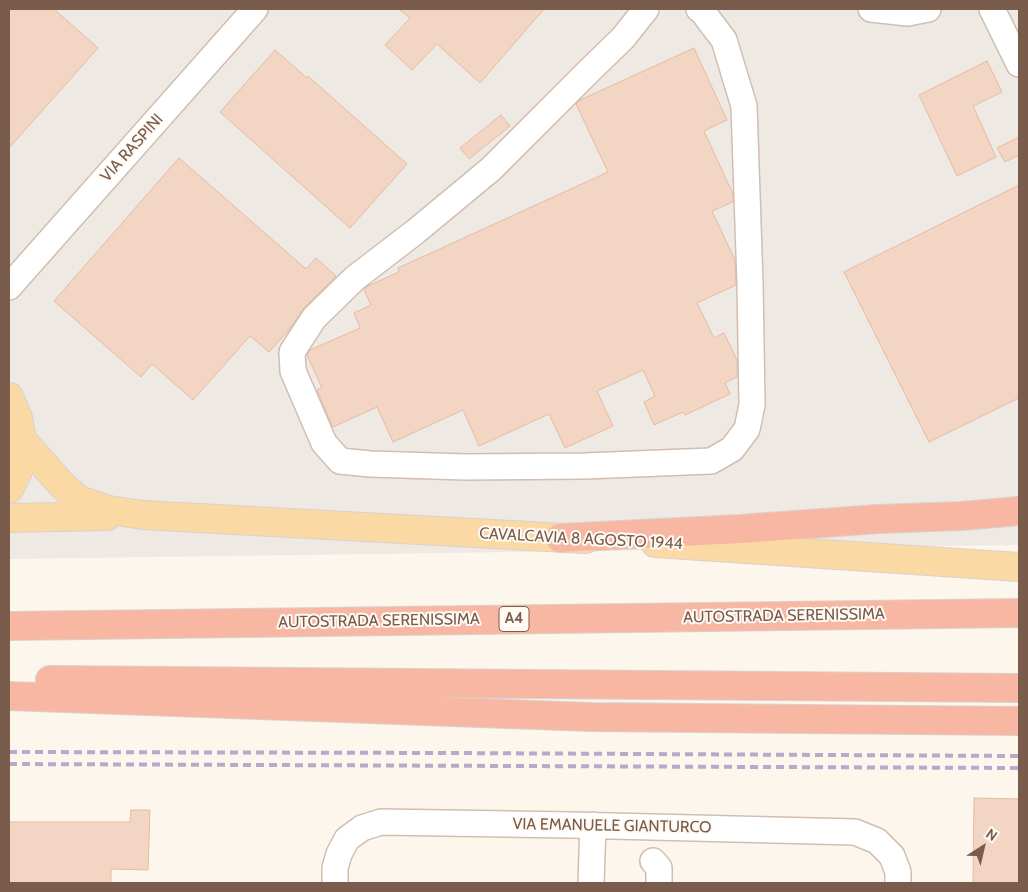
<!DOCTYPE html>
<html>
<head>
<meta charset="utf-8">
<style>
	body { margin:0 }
	#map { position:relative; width:1028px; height:892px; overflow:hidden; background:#fdf6ec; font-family:Cabin,sans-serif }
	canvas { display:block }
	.frame { position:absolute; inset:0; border:10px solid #7a5c4d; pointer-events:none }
	.north { position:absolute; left:958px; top:822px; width:50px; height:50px; -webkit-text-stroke:4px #fffaf3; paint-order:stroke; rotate:35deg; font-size:14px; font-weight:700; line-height:20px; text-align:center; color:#7a5c4d }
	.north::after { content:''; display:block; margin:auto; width:18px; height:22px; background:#7a5c4d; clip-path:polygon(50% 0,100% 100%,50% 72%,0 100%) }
</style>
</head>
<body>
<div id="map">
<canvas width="1028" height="892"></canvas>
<div class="frame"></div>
<div class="north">N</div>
</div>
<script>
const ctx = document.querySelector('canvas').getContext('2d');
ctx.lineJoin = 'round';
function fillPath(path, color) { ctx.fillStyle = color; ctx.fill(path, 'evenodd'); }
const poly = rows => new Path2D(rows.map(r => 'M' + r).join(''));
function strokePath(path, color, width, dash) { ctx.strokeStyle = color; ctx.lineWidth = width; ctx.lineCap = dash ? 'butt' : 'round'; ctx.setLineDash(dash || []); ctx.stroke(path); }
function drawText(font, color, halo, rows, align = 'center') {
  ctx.font = font + ' Cabin,sans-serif'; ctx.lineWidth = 4; ctx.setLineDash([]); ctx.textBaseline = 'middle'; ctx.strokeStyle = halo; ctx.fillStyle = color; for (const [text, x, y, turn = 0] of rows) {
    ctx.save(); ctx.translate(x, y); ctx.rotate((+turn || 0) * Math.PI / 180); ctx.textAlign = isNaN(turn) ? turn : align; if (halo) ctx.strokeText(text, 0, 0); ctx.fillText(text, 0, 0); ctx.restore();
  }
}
fillPath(poly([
	[9,9,1019,9,1019,545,9,559]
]), '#efe9e4');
const building = poly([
	[9,9,54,9,98,48,9,148,9,9],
	[399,9,544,9,480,83,437,44,412,70,385,45,410,18,399,9],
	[694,48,727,120,704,131,733,194,733,202,712,211,735,260,736,285,697,303,714,338,724,333,737,360,737,377,725,383,730,394,685,415,683,412,654,425,644,402,655,396,643,370,597,391,613,426,565,448,549,414,479,446,463,410,393,442,377,407,333,427,317,390,322,388,307,355,310,350,360,328,354,313,371,305,364,290,368,286,399,272,398,268,608,172,576,104,580,100,694,48],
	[275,50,307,78,308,76,407,164,350,228,220,112,275,50],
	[987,61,1002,92,973,106,996,157,957,176,919,95,987,61],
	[501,115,510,126,469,159,460,148,501,115],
	[1019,137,1019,155,1005,162,997,148,1019,137],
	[179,158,306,269,316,258,336,276,304,308,289,330,269,352,250,336,193,400,152,364,141,377,54,301,179,158],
	[1019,185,1019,398,929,442,844,272,1019,185],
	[974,798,1019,799,1019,883,973,883,974,798],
	[131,810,150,810,148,870,111,869,111,883,9,883,9,822,130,822,131,810]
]);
fillPath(building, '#f3d5c3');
strokePath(building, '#e6bba3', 1);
const minor = poly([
	[646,9,623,38,590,70,491,169,415,232,355,278,314,318,292,352,293,371,324,443,340,461,370,464,465,467,585,466,711,461,732,449,747,429,752,405,750,283,744,106,724,40,702,11,699,9],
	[871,9,908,13,928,9],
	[992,9,1019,64],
	[9,287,255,9],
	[653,861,659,868,659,883],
	[335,883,335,868,339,854,347,839,362,828,381,822,571,825,855,832,877,841,892,856,898,872,898,883],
	[591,883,593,825]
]);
const major = poly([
	[9,397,18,418,22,440,18,471,9,489],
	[22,440,62,485,79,500,109,510,143,515,585,539],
	[9,518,107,516],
	[655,543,1019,567]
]);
const highway = poly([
	[560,538,740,529,878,519,961,516,1019,511],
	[9,626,1019,613],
	[50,680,1019,688],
	[9,696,591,717,1019,721]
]);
strokePath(minor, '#d1beb0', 28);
strokePath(major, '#dad1cd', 30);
strokePath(highway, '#dad1cd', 30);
strokePath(minor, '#fff', 25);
strokePath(major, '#fbd9a5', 28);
strokePath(highway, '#f7b7a3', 28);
strokePath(poly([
	[9,752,453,753,1019,756],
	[9,764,1019,768]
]), '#b9a8c9', 4, [8, 5]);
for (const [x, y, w] of [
	[514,619,30]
]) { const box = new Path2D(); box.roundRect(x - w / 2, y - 12.5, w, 25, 4); ctx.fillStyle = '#fffaf3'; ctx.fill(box); strokePath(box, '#7a5c4d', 1); }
drawText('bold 15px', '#7a5c4d', null, [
	["A4",514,619]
]);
drawText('16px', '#7a5c4d', '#fffaf3', [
	["VIA RASPINI",132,148,-48],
	["CAVALCAVIA 8 AGOSTO 1944",581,539,3],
	["AUTOSTRADA SERENISSIMA",784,616,-1],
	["AUTOSTRADA SERENISSIMA",379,621,-1],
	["VIA EMANUELE GIANTURCO",612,826,1]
]);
</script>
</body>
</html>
